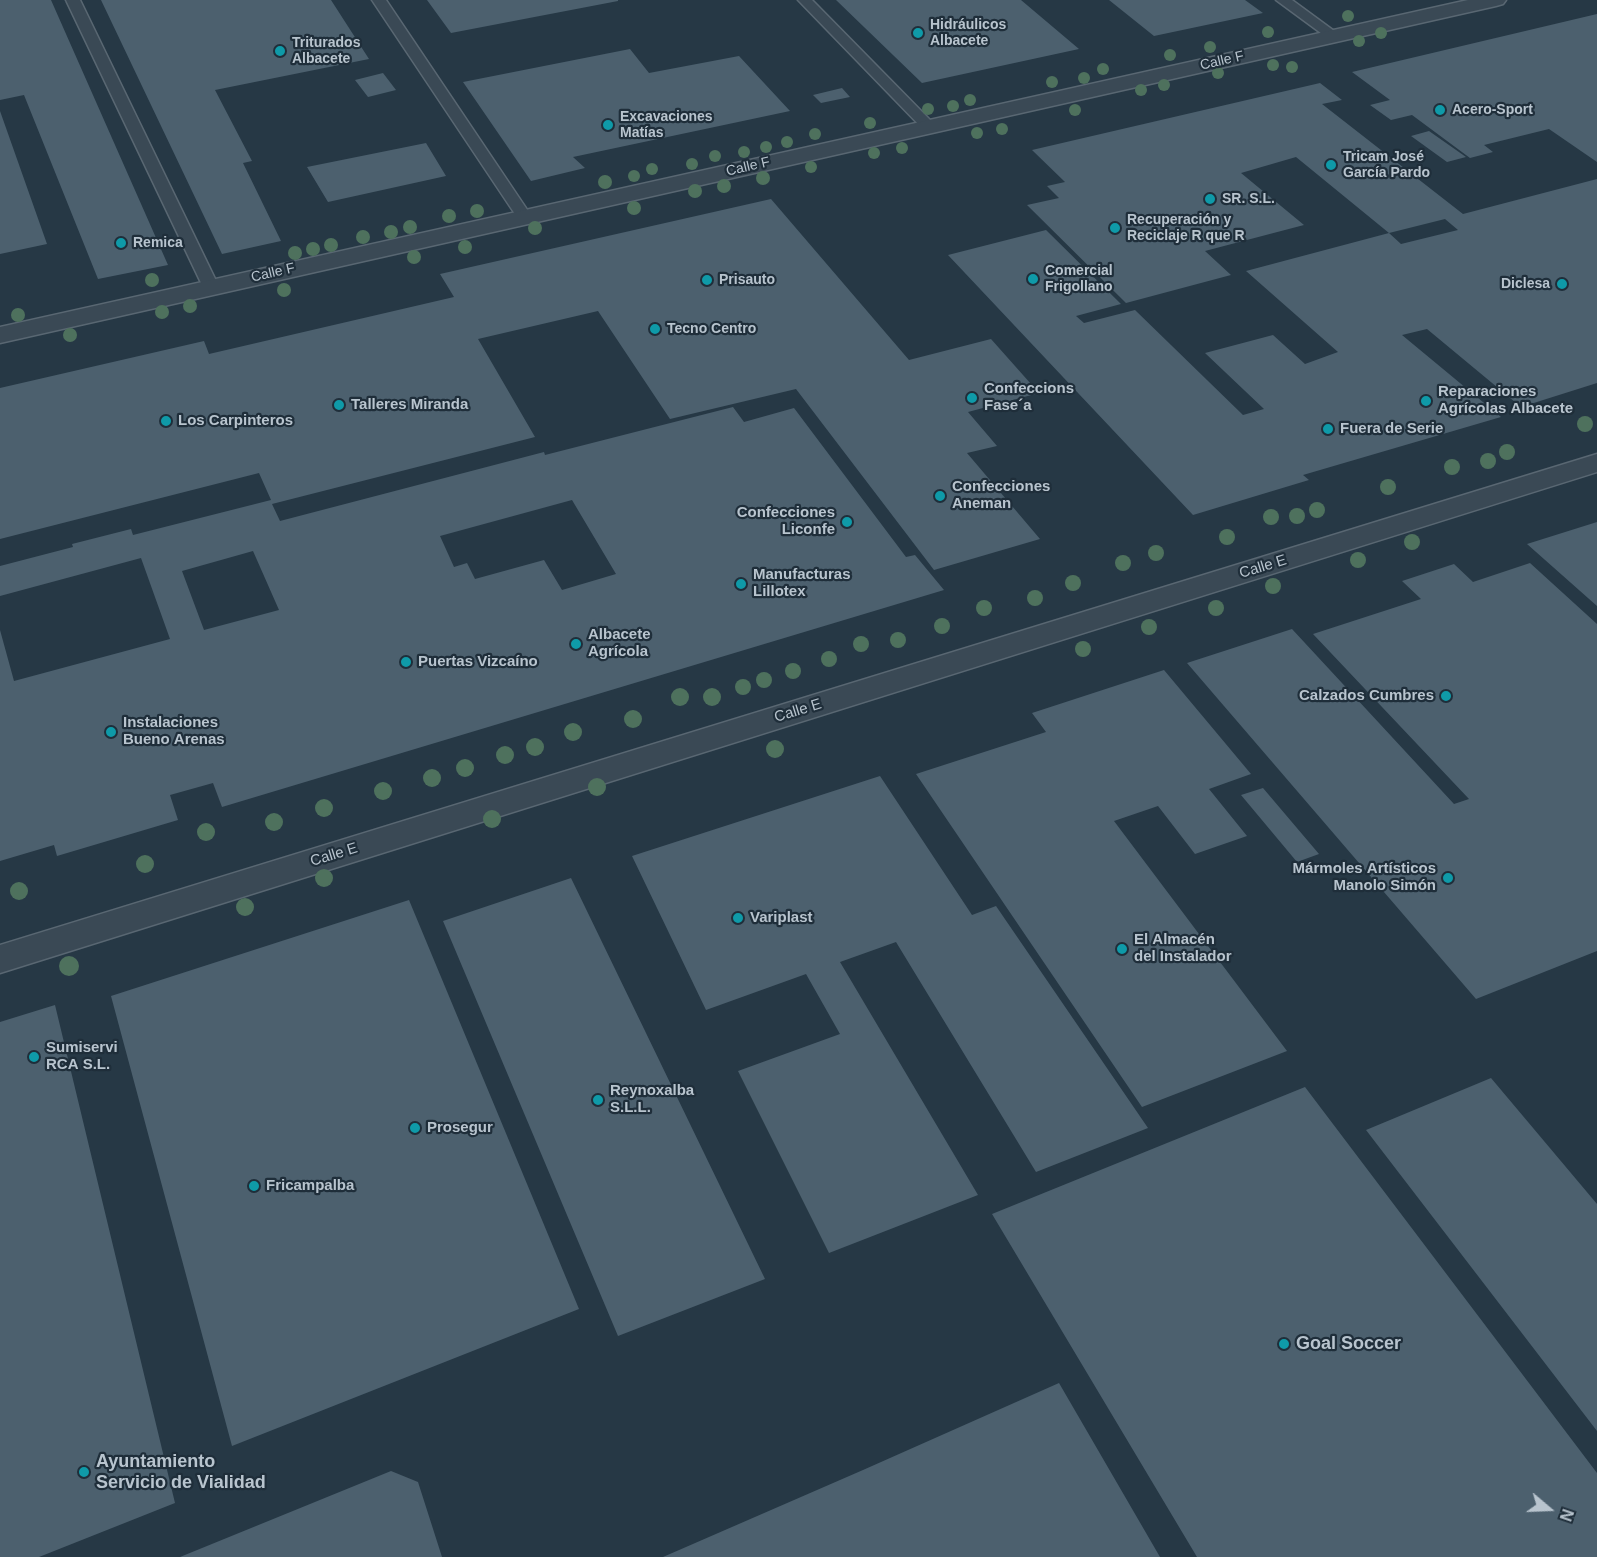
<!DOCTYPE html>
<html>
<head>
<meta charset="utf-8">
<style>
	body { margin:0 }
	#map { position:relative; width:1597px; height:1557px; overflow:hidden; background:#263845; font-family:Helvetica,sans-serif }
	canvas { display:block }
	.north { position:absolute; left:1519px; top:1479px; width:60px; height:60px; -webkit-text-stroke:4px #1f2e3a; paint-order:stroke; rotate:109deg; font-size:16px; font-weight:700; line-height:24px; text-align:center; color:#b8c4ce }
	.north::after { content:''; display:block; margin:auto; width:21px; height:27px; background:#b8c4ce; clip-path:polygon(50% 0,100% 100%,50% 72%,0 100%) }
</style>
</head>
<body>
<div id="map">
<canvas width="1597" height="1557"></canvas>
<div class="north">N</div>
</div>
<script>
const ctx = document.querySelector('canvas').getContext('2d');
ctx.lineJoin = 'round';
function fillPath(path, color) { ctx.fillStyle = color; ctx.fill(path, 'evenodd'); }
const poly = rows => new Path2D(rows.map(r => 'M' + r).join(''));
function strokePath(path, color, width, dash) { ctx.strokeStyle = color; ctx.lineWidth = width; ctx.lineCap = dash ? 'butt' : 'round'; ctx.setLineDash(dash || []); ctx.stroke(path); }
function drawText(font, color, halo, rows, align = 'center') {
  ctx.font = font + ' Helvetica,sans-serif'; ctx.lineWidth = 4.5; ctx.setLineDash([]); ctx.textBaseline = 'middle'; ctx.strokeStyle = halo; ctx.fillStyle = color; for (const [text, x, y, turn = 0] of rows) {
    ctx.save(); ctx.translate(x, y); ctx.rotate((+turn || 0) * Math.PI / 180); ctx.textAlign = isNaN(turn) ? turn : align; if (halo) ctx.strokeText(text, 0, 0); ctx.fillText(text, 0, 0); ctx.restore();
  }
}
fillPath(poly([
	[0,0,51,0,168,265,98,279,24,95,0,100],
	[101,0,331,0,369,59,215,90,252,161,243,163,281,241,222,254],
	[427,0,618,0,618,1,451,33],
	[836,0,1021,0,1079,49,922,83],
	[1109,0,1245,0,1263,13,1154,36],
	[1597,14,1597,162,1549,129,1484,145,1493,152,1470,158,1412,115,1391,120,1370,105,1390,100,1352,72],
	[630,49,649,73,739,56,790,111,573,157,585,168,531,181,463,82],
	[383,73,396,90,368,97,355,80],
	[1320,83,1342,100,1322,104,1463,214,1597,179,1597,383,1521,407,1427,329,1402,335,1501,417,1303,475,1309,480,1193,515,948,255,1046,230,1121,304,1076,316,1084,323,1135,310,1243,415,1264,409,1205,353,1273,335,1305,364,1338,352,1246,271,1389,233,1296,157,1241,173,1304,225,1205,251,1231,275,1126,303,1027,205,1059,198,1047,186,1065,182,1032,150],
	[1445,219,1458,230,1401,244,1389,233],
	[842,88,850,97,821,103,813,95],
	[0,111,47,244,0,254],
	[1429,131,1466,157,1447,162,1411,136],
	[426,143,446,176,328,202,307,167],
	[771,199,909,360,991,339,1039,393,968,412,997,446,967,453,1040,539,934,570,796,389,670,419,598,311,478,339,535,437,272,504,280,521,544,452,545,455,733,407,744,422,794,408,906,557,915,555,944,590,222,807,213,783,170,795,178,820,57,856,54,845,0,861,0,630,14,681,170,639,141,558,0,596,0,566,73,547,72,544,131,529,133,535,271,500,259,473,0,539,0,388,204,341,209,354,454,297,440,274],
	[572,500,616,574,562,590,544,560,475,579,467,563,454,567,440,536],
	[253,551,279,610,204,630,182,571],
	[1597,522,1597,606,1527,544],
	[1530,563,1597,624,1597,951,1476,999,1187,663,1292,629,1454,804,1469,799,1313,634,1421,599,1402,581,1454,564,1473,582],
	[1164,670,1251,774,1209,789,1247,836,1195,854,1158,806,1114,821,1287,1051,1142,1107,916,774,1046,732,1032,713],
	[880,776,972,915,996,906,1148,1128,1036,1172,896,942,840,962,978,1195,829,1253,738,1071,840,1034,806,974,706,1010,632,856],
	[1263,788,1319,854,1297,862,1241,795],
	[571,878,765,1279,618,1336,443,921],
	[409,900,579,1309,232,1446,111,996],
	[55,1005,175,1503,39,1557,0,1557,0,1022],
	[1491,1078,1597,1204,1597,1431,1366,1130],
	[1305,1087,1597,1473,1597,1557,1197,1557,992,1214],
	[1059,1383,1160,1557,663,1557,863,1470],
	[391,1471,418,1482,442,1557,180,1557]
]), '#4c606e');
const service = poly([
	[66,0,80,0,219,287,217,290,211,292,203,287,66,0],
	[372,0,386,0,532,217,529,220,519,220,372,0],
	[798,0,812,0,934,124,936,127,934,130,924,130,798,0],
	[1276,0,1292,0,1341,36,1339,39,1329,39,1276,0]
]);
const minor = poly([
	[1468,0,1506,0,1503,4,1496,6,0,343,0,327,1468,0],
	[1597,454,1597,472,0,973,0,945,1597,454]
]);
strokePath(service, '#596772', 3);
strokePath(minor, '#596772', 3);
fillPath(service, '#3a4955');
fillPath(minor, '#3a4955');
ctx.fillStyle = '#4e715d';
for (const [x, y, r] of [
	[1348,16,6],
	[1268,32,6],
	[1381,33,6],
	[1359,41,6],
	[1210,47,6],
	[1170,55,6],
	[1273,65,6],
	[1292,67,6],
	[1103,69,6],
	[1218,73,6],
	[1084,78,6],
	[1052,82,6],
	[1164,85,6],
	[1141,90,6],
	[970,100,6],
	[953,106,6],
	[928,109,6],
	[1075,110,6],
	[870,123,6],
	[1002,129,6],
	[977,133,6],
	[815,134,6],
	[787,142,6],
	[766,147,6],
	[902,148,6],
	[744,152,6],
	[874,153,6],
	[715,156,6],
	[692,164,6],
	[811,167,6],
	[652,169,6],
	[634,176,6],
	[763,178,7],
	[605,182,7],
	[724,186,7],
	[695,191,7],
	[634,208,7],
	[477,211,7],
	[449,216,7],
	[410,227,7],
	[535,228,7],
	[391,232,7],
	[363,237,7],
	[331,245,7],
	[465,247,7],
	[313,249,7],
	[295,253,7],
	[414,257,7],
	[152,280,7],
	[284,290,7],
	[190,306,7],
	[162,312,7],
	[18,315,7],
	[70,335,7],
	[1585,424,8],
	[1507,452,8],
	[1488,461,8],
	[1452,467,8],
	[1388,487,8],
	[1317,510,8],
	[1297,516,8],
	[1271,517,8],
	[1227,537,8],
	[1412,542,8],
	[1156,553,8],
	[1358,560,8],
	[1123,563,8],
	[1073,583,8],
	[1273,586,8],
	[1035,598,8],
	[984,608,8],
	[1216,608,8],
	[942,626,8],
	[1149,627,8],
	[898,640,8],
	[861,644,8],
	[1083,649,8],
	[829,659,8],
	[793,671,8],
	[764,680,8],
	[743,687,8],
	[680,697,9],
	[712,697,9],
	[633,719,9],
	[573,732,9],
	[535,747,9],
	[775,749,9],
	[505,755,9],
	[465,768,9],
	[432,778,9],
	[597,787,9],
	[383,791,9],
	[324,808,9],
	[492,819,9],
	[274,822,9],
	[206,832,9],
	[145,864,9],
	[324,878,9],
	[19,891,9],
	[245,907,9],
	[69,966,10]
]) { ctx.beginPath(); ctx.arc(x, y, r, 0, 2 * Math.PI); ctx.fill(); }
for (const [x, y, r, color] of [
	[918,33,6,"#0f9aa8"],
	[280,51,6,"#0f9aa8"],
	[1440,110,6,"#0f9aa8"],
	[608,125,6,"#0f9aa8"],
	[1331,165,6,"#0f9aa8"],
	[1210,199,6,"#0f9aa8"],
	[1115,228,6,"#0f9aa8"],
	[121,243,6,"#0f9aa8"],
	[1033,279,6,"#0f9aa8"],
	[707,280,6,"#0f9aa8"],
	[1562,284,6,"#0f9aa8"],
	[655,329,6,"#0f9aa8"],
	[972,398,6,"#0f9aa8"],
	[1426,401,6,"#0f9aa8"],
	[339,405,6,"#0f9aa8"],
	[166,421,6,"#0f9aa8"],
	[1328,429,6,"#0f9aa8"],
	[940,496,6,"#0f9aa8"],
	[847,522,6,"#0f9aa8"],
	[741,584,6,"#0f9aa8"],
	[576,644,6,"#0f9aa8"],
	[406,662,6,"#0f9aa8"],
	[1446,696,6,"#0f9aa8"],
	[111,732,6,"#0f9aa8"],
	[1448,878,6,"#0f9aa8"],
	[738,918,6,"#0f9aa8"],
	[1122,949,6,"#0f9aa8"],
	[34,1057,6,"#0f9aa8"],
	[598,1100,6,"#0f9aa8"],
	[415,1128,6,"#0f9aa8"],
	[254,1186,6,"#0f9aa8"],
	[1284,1344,6,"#0f9aa8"],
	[84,1472,6,"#0f9aa8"]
]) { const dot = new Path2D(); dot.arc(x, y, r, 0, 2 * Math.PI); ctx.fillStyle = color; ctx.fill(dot); strokePath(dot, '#1f2e3a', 2); }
drawText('bold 14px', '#b8c4ce', '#1f2e3a', [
	["Hidráulicos",930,25],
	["Albacete",930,41],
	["Triturados",292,43],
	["Albacete",292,59],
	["Acero-Sport",1452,110],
	["Excavaciones",620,117],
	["Matías",620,133],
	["Tricam José",1343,157],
	["García Pardo",1343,173],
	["SR. S.L.",1222,199],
	["Recuperación y",1127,220],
	["Reciclaje R que R",1127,236],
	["Remica",133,243],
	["Comercial",1045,271],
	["Frigollano",1045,287],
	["Prisauto",719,280],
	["Diclesa",1550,284,"right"],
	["Tecno Centro",667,329]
], 'left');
drawText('14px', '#b8c4ce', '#1f2e3a', [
	["Calle F",1222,61,-13],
	["Calle F",748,167,-13],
	["Calle F",273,273,-13]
]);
drawText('bold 15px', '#b8c4ce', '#1f2e3a', [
	["Confeccions",984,389],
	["Fase´a",984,406],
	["Reparaciones",1438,392],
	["Agrícolas Albacete",1438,409],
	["Talleres Miranda",351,405],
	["Los Carpinteros",178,421],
	["Fuera de Serie",1340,429],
	["Confecciones",952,487],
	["Aneman",952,504],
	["Confecciones",835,513,"right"],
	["Liconfe",835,530,"right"],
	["Manufacturas",753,575],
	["Lillotex",753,592],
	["Albacete",588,635],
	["Agrícola",588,652],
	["Puertas Vizcaíno",418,662],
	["Calzados Cumbres",1434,696,"right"],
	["Instalaciones",123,723],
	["Bueno Arenas",123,740],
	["Mármoles Artísticos",1436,869,"right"],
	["Manolo Simón",1436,886,"right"],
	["Variplast",750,918],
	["El Almacén",1134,940],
	["del Instalador",1134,957],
	["Sumiservi",46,1048],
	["RCA S.L.",46,1065],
	["Reynoxalba",610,1091],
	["S.L.L.",610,1108],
	["Prosegur",427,1128],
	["Fricampalba",266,1186]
], 'left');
drawText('15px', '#b8c4ce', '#1f2e3a', [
	["Calle E",1263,567,-17],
	["Calle E",798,711,-17],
	["Calle E",334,855,-17]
]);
drawText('bold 18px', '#b8c4ce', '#1f2e3a', [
	["Goal Soccer",1296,1344],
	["Ayuntamiento",96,1462],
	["Servicio de Vialidad",96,1483]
], 'left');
</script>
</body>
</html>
